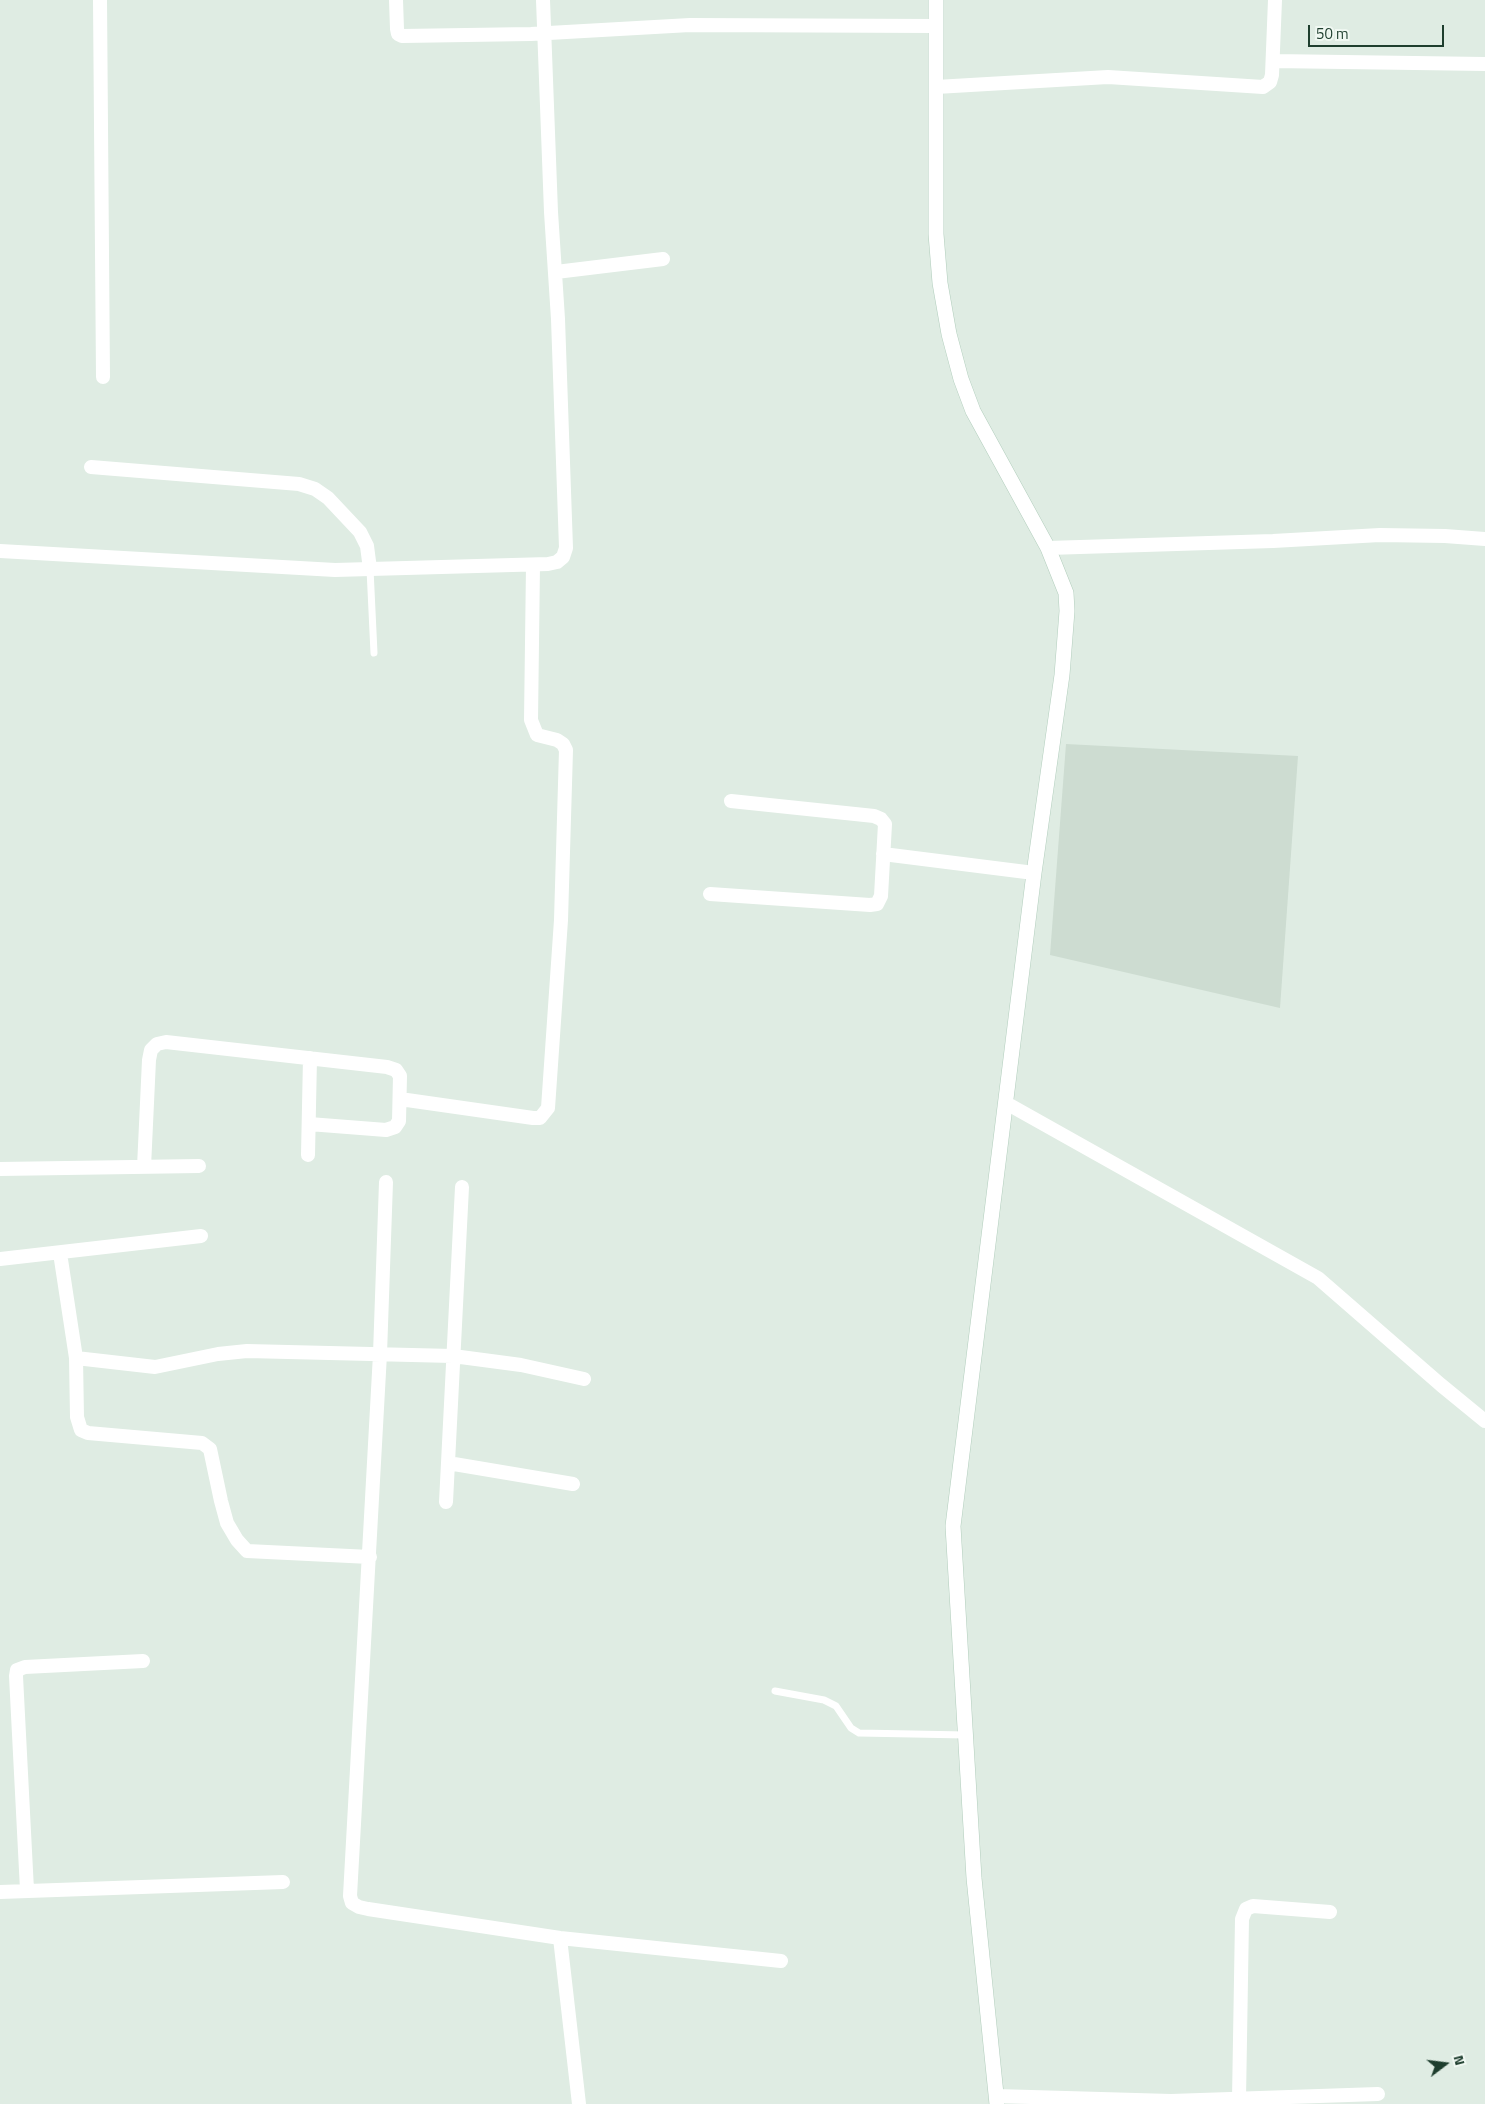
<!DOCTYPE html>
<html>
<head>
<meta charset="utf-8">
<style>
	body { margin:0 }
	#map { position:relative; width:1485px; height:2104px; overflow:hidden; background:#dfece3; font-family:"Titillium Web",sans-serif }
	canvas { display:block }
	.north { position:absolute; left:1420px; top:2039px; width:50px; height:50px; -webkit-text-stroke:4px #f0f8f2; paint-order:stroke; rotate:75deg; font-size:14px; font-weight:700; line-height:20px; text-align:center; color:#1e3e2e }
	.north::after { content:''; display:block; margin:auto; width:18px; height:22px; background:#1e3e2e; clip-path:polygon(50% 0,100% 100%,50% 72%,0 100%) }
	.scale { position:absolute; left:1308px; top:25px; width:136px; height:22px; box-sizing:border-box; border:2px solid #1e3e2e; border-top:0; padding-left:6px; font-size:15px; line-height:18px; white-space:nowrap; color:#1e3e2e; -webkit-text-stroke:4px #f0f8f2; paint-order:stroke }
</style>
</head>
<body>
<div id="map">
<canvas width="1485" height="2104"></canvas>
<div class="north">N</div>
<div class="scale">50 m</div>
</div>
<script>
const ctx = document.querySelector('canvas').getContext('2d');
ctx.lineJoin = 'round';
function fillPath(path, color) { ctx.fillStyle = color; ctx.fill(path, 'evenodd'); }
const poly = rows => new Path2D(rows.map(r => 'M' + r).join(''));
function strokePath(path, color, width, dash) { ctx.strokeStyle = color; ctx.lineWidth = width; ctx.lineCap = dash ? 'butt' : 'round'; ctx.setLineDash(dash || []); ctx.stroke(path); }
fillPath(poly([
	[1066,744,1298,756,1280,1008,1050,955]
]), '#cddcd1');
const secondary = poly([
	[936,0,936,234,940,283,949,334,961,379,973,411,1048,548,1066,593,1067,611,1062,675,1034,873,953,1526,974,1878,997,2104]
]);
strokePath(secondary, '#b1cdbc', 16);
strokePath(poly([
	[370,569,374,653],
	[775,1691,824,1700,836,1706,851,1728,859,1733,966,1735]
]), '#fff', 7);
strokePath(poly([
	[100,0,103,377],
	[396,0,397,29,398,34,402,36,531,34,690,25,935,26],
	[1273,61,1485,64],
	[936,87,1108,77,1263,87,1270,82,1272,75,1275,0],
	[556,272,663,259],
	[91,467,299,484,315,489,328,498,360,532,367,546,370,569],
	[1048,548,1273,541,1380,535,1445,536,1485,539],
	[0,551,335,570,548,564,557,562,563,557,566,548,558,319,551,212,543,0],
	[883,854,1034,873],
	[710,894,870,905,877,904,881,896,885,824,881,819,874,816,731,801],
	[400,1099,533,1118,540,1118,548,1108,561,920,566,750,563,744,557,740,537,735,531,720,533,565],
	[1006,1103,1318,1278,1441,1385,1485,1421],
	[308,1155,310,1058],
	[144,1167,149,1060,151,1050,157,1044,166,1042,387,1067,396,1070,400,1076,399,1121,395,1127,386,1130,309,1124],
	[0,1169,199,1166],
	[386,1182,380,1354,350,1896,352,1903,359,1907,368,1909,560,1938,781,1961],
	[60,1253,76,1358,77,1417,81,1430,88,1433,202,1443,210,1449,221,1501,227,1523,237,1540,247,1551,370,1557],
	[0,1259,201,1236],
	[76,1358,155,1367,218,1354,247,1351,453,1356,521,1365,584,1379],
	[448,1463,573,1484],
	[446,1502,462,1187],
	[27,1890,16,1676,17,1670,25,1667,143,1661],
	[0,1892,283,1882],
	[560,1938,579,2104],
	[996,2096,1171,2101,1378,2094],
	[1239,2099,1242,1919,1246,1909,1253,1906,1330,1912]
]), '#fff', 14);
strokePath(secondary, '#fff', 15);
</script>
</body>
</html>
